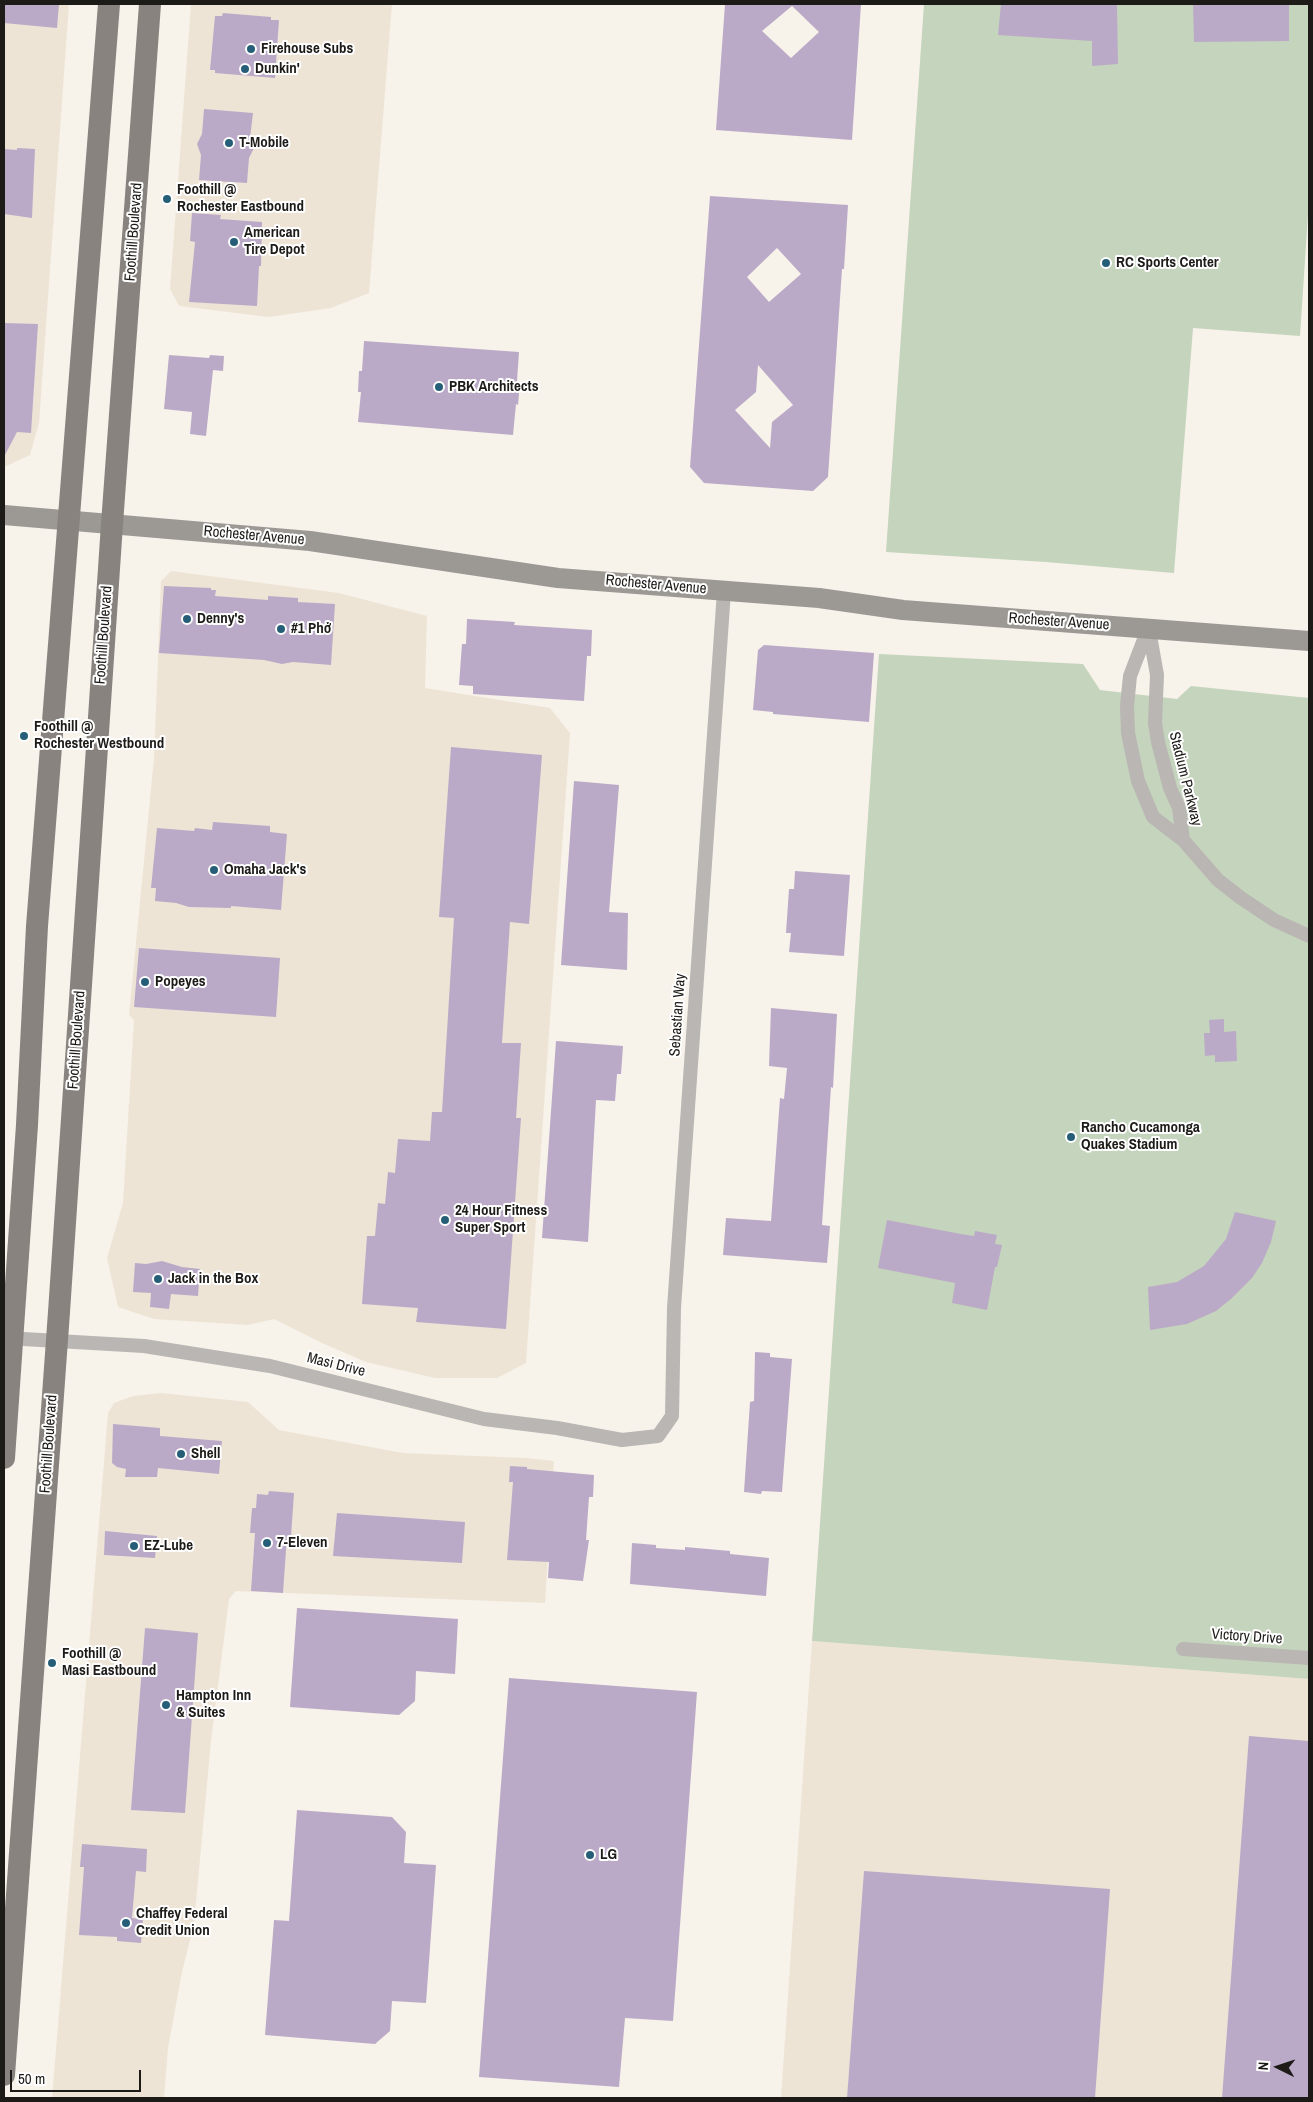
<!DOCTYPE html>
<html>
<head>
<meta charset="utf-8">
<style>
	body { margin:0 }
	#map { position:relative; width:1313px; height:2102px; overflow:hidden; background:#f7f2ea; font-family:"Archivo Narrow",sans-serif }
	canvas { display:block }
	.frame { position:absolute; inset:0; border:5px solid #1d1b18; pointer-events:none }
	.north { position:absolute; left:1253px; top:2042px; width:50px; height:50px; -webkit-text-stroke:4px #fff; paint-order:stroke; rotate:274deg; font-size:14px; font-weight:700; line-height:20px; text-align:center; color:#1d1b18 }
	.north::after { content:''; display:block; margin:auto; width:18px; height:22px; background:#1d1b18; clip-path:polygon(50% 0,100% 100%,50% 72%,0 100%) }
	.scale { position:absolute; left:10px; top:2070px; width:131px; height:22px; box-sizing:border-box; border:2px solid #1d1b18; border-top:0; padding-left:6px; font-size:15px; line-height:18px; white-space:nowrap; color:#1d1b18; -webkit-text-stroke:4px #fff; paint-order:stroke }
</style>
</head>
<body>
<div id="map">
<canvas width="1313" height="2102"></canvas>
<div class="frame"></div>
<div class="north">N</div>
<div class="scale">50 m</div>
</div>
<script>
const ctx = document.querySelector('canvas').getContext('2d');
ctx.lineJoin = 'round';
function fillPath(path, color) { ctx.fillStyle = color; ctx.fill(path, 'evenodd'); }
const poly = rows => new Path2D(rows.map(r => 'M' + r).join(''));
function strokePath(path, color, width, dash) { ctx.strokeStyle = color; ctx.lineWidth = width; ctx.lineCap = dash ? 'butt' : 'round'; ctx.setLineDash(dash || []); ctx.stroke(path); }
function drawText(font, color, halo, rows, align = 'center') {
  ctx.font = font + ' "Archivo Narrow",sans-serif'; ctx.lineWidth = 4; ctx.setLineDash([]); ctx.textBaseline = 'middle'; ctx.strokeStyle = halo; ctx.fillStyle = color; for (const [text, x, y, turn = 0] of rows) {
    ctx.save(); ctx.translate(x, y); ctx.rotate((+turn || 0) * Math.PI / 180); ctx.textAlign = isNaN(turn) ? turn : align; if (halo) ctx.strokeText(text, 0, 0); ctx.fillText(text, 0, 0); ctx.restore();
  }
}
fillPath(poly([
	[4,4,69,4,39,423,30,455,4,467],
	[191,4,392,4,369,293,331,308,269,317,179,306,170,289],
	[171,571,339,593,427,616,425,688,550,708,570,733,526,1363,497,1378,435,1378,366,1362,322,1343,274,1319,248,1325,154,1319,118,1307,107,1258,123,1203,134,1020,129,1015,154,758,161,581],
	[161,1393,248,1402,279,1430,403,1453,526,1458,554,1461,545,1603,236,1591,229,1599,211,1741,194,1924,182,1972,168,2048,164,2098,52,2098,108,1413,114,1403,133,1396],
	[812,1641,1309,1679,1309,2098,781,2098]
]), '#eee4d6');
fillPath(poly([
	[924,4,1309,4,1309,199,1300,336,1193,328,1174,573,1046,562,886,552],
	[879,654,1083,664,1100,690,1177,699,1191,686,1309,698,1309,1679,812,1641]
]), '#c5d4bc');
fillPath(poly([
	[4,4,59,4,57,28,4,23],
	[725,4,861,4,852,140,716,130],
	[792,6,819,32,791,58,762,31],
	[1001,4,1117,4,1118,64,1092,66,1092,41,998,35],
	[1193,4,1289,4,1289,41,1194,42],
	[223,13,271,17,271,20,279,20,275,78,215,73,215,70,210,70,215,16,222,16],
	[204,109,253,113,250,138,254,148,249,158,247,183,199,180,201,155,197,144,202,134],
	[17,148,35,149,32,218,4,214,4,149,17,150],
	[710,196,848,205,844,269,842,269,828,477,813,491,704,483,690,467],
	[777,248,801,274,769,302,747,277],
	[758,365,793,405,772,422,770,448,735,410,756,392],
	[192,213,221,215,220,219,262,222,261,266,259,266,257,306,189,302,195,242,190,241],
	[4,323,38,324,31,433,17,432,4,457],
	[364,341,519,352,517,381,520,382,518,405,516,404,513,435,358,422,361,392,358,392,359,371,362,371],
	[169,355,209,358,210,355,224,356,223,371,213,370,206,436,190,434,192,412,164,409],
	[164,586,211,588,211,590,216,590,215,596,268,600,268,596,298,598,298,602,335,604,331,665,293,662,282,664,264,660,159,653],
	[467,619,515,622,514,625,592,630,591,656,587,656,584,701,473,694,473,686,459,685,462,644,466,644],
	[764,645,874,653,869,722,773,714,773,712,753,710,758,650],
	[451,747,542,755,529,924,510,922,502,1043,521,1043,516,1118,521,1118,506,1329,416,1322,418,1308,362,1304,367,1236,375,1236,378,1203,385,1204,388,1172,395,1173,398,1139,430,1141,432,1112,442,1112,454,918,439,917],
	[574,781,619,785,609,912,628,913,627,970,561,965],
	[213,822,270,826,270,832,287,834,281,910,231,906,231,908,189,907,176,903,155,901,156,888,151,888,157,828,194,831,195,828,212,830],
	[795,871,850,875,844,956,789,952,791,933,786,933,789,889,794,889],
	[139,948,280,958,276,1017,134,1007],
	[771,1008,837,1014,833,1088,831,1087,822,1225,830,1226,827,1263,723,1255,726,1218,771,1221,780,1098,784,1099,787,1068,769,1066],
	[1224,1019,1224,1032,1236,1031,1237,1061,1215,1062,1215,1055,1205,1056,1204,1033,1210,1033,1209,1020],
	[556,1041,623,1046,621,1074,617,1074,615,1101,596,1100,588,1242,542,1238],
	[1235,1212,1276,1221,1271,1242,1262,1263,1252,1278,1232,1298,1216,1311,1187,1324,1150,1330,1148,1287,1177,1282,1204,1266,1226,1239],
	[887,1220,961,1234,974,1236,975,1231,997,1235,995,1244,1002,1245,997,1267,995,1267,987,1310,952,1303,955,1283,878,1268],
	[162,1261,182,1267,200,1269,198,1296,171,1294,169,1309,150,1307,151,1293,133,1292,135,1263,146,1264],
	[755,1352,770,1353,770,1357,792,1359,782,1492,762,1491,761,1494,744,1492,750,1402,754,1401],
	[113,1424,160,1428,160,1436,222,1441,219,1474,158,1468,157,1477,125,1477,126,1469,117,1467,112,1463],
	[510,1466,527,1467,527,1469,594,1475,593,1497,589,1497,586,1540,589,1540,583,1581,548,1578,549,1562,507,1560,513,1482,509,1482],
	[269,1491,294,1493,291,1537,287,1536,283,1593,251,1591,255,1533,250,1533,252,1508,256,1508,257,1494,268,1495],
	[337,1513,465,1522,462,1563,333,1556],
	[105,1531,157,1536,155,1558,104,1555],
	[632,1543,656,1545,656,1548,685,1550,685,1547,730,1551,730,1554,769,1558,766,1596,630,1584],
	[297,1608,458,1619,455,1674,416,1671,415,1701,399,1715,290,1707],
	[145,1628,198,1633,185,1813,131,1810],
	[509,1678,697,1692,673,2021,625,2018,619,2087,479,2077],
	[1249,1736,1309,1741,1309,2098,1222,2098],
	[297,1810,392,1817,406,1832,404,1863,436,1865,426,2003,392,2001,390,2031,375,2044,265,2035,274,1920,289,1921],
	[82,1844,147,1849,146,1872,136,1871,132,1918,143,1919,141,1943,117,1941,117,1937,79,1935,84,1867,80,1867],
	[864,1871,1110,1889,1095,2098,847,2098]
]), '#bbaac7');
strokePath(poly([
	[1148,629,1130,676,1127,706,1128,733,1138,781,1153,817,1183,840,1218,880,1241,898,1274,920,1309,936],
	[1149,630,1157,675,1155,723,1158,742,1170,788,1179,808,1183,840],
	[6,1338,144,1346,270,1366,484,1419,557,1428,622,1440,658,1436,672,1416,674,1308,724,591],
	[1183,1649,1309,1658]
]), '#b9b6b3', 14);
strokePath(poly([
	[4,515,310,541,558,578,819,598,903,610,1309,641]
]), '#9c9894', 20);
strokePath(poly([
	[4,1458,27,1125,37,926,109,4],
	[4,2075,59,1312,112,524,150,4]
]), '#88837e', 22);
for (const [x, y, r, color] of [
	[251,49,5,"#265e78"],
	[245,69,5,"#265e78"],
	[229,143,5,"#265e78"],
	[167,199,5,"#265e78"],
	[234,242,5,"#265e78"],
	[1106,263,5,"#265e78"],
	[439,387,5,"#265e78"],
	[187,619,5,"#265e78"],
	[281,629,5,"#265e78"],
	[24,736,5,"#265e78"],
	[214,870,5,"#265e78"],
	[145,982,5,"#265e78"],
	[1071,1137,5,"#265e78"],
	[445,1220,5,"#265e78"],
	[158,1279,5,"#265e78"],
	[181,1454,5,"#265e78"],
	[267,1543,5,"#265e78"],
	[134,1546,5,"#265e78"],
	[52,1663,5,"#265e78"],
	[166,1705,5,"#265e78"],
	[590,1855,5,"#265e78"],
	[126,1923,5,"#265e78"]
]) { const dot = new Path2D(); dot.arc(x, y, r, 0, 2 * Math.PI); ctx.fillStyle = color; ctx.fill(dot); strokePath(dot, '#fff', 2); }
drawText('bold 15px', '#1d1b18', '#fff', [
	["Firehouse Subs",261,49],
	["Dunkin'",255,69],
	["T-Mobile",239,143],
	["Foothill @",177,190],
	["Rochester Eastbound",177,207],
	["American",244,233],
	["Tire Depot",244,250],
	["RC Sports Center",1116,263],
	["PBK Architects",449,387],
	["Denny's",197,619],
	["#1 Phở",291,629],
	["Foothill @",34,727],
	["Rochester Westbound",34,744],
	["Omaha Jack's",224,870],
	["Popeyes",155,982],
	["Rancho Cucamonga",1081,1128],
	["Quakes Stadium",1081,1145],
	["24 Hour Fitness",455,1211],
	["Super Sport",455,1228],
	["Jack in the Box",168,1279],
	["Shell",191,1454],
	["7-Eleven",277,1543],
	["EZ-Lube",144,1546],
	["Foothill @",62,1654],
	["Masi Eastbound",62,1671],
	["Hampton Inn",176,1696],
	["& Suites",176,1713],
	["LG",600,1855],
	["Chaffey Federal",136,1914],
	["Credit Union",136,1931]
], 'left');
drawText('15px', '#1d1b18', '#fff', [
	["Foothill Boulevard",134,232,-86],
	["Rochester Avenue",254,536,5],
	["Rochester Avenue",656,585,5],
	["Rochester Avenue",1059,622,4],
	["Foothill Boulevard",104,635,-86],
	["Stadium Parkway",1185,779,76],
	["Sebastian Way",678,1015,-86],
	["Foothill Boulevard",77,1040,-86],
	["Masi Drive",336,1365,14],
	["Foothill Boulevard",49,1444,-86],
	["Victory Drive",1247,1637,4]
]);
</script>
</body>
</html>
